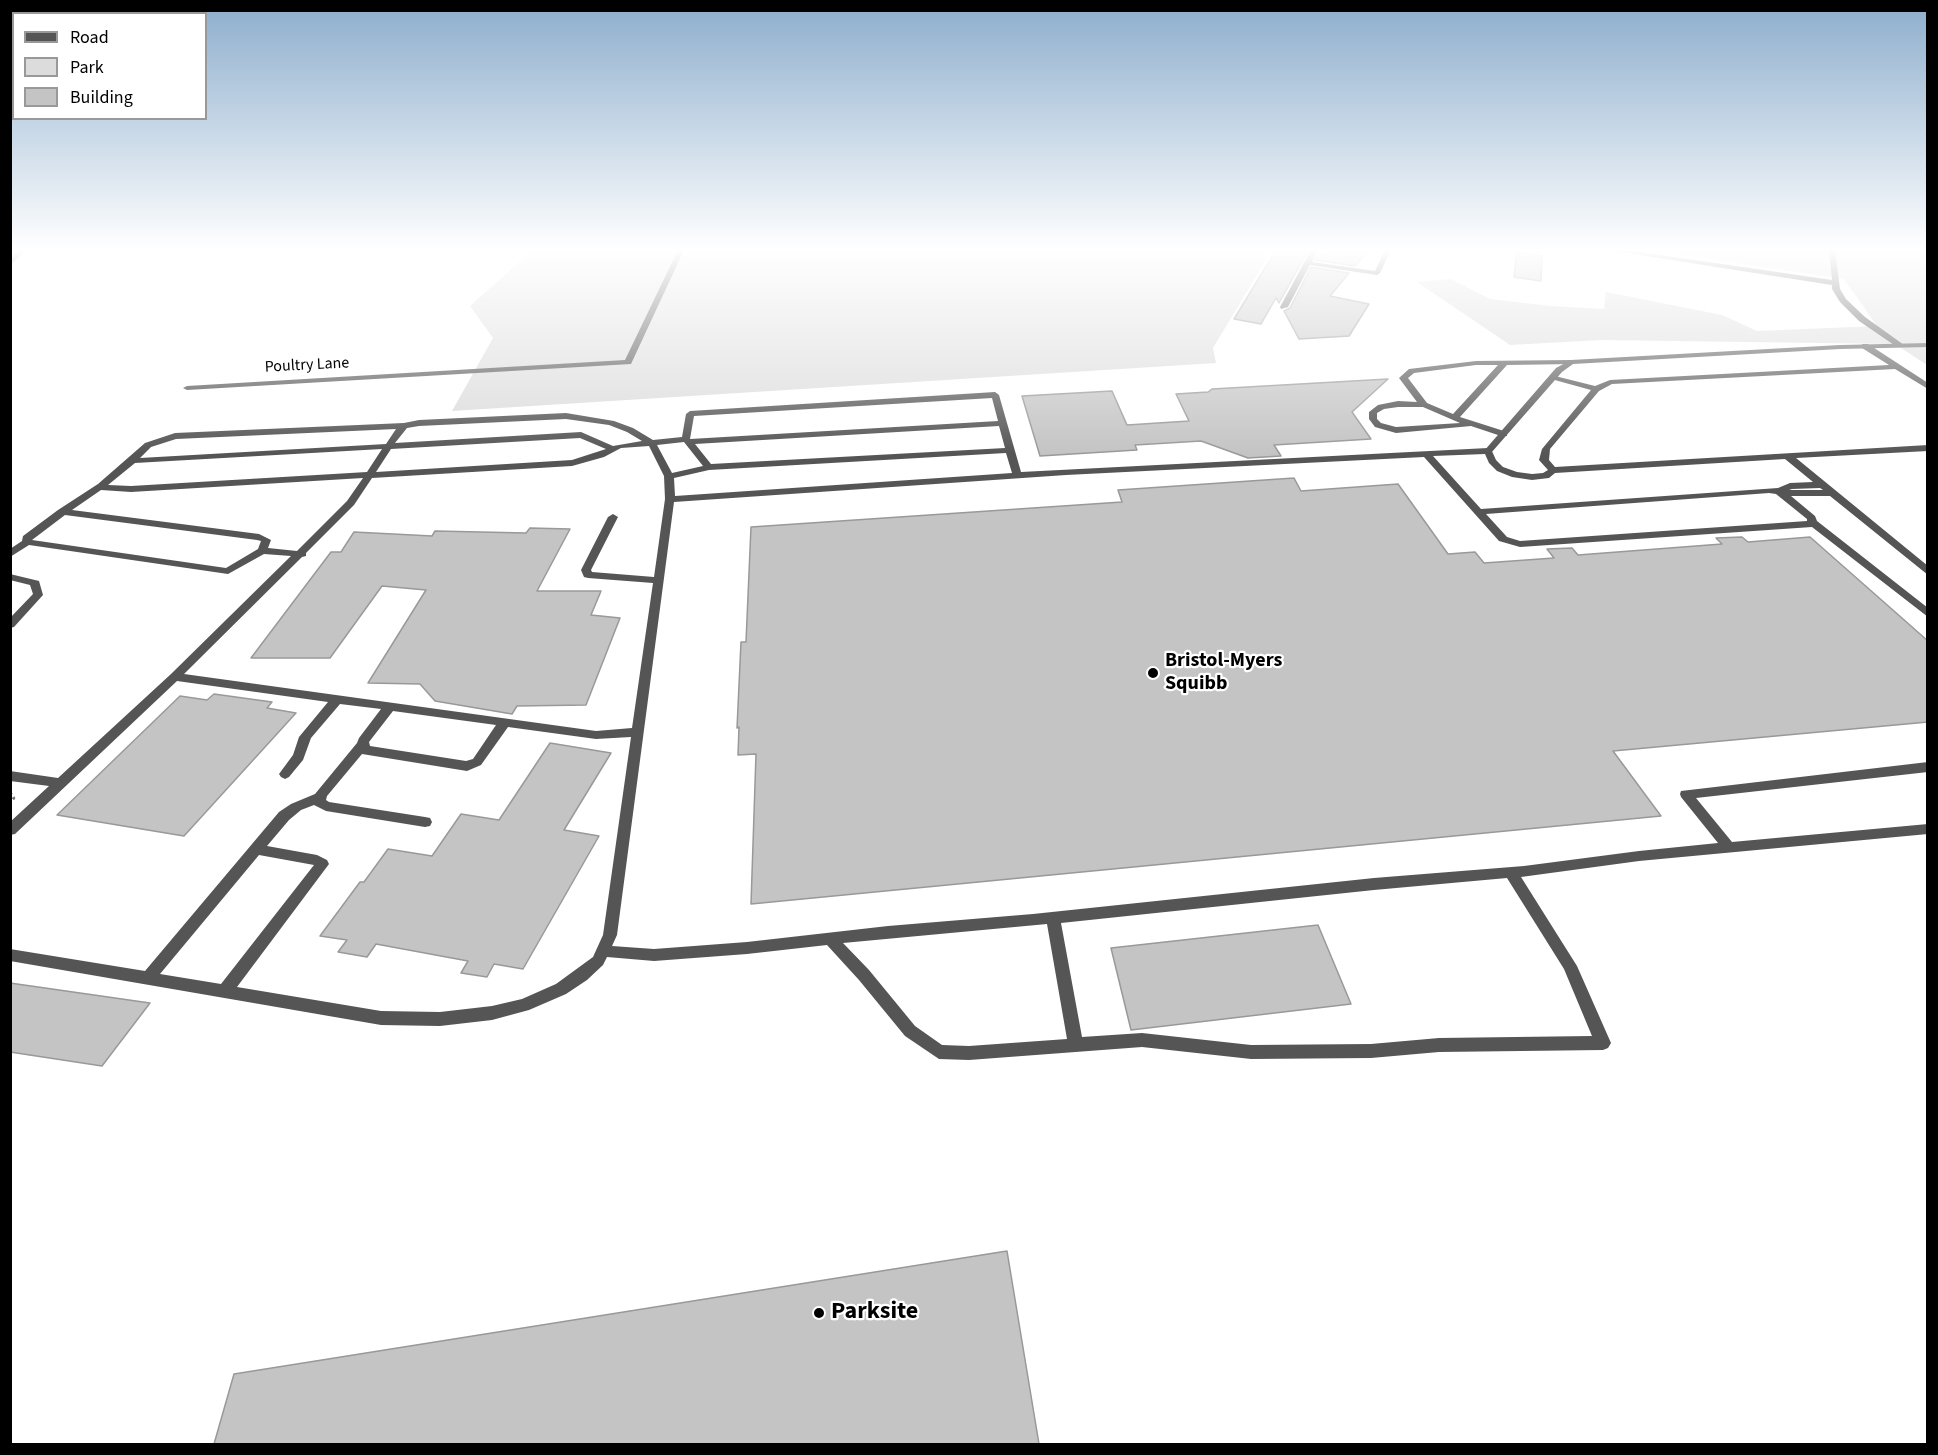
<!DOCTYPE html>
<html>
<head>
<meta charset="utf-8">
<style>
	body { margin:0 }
	#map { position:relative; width:1938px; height:1455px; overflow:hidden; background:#fff; font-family:"Source Sans 3",sans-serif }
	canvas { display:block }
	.frame { position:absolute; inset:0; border:12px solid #000; pointer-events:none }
	.legend { position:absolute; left:12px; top:12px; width:195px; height:108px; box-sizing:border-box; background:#fff; border:2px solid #999; margin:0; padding:8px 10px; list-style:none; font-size:18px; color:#000 }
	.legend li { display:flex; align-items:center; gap:12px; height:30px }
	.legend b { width:30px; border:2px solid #999 }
</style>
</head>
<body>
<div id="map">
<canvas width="1938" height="1455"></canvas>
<div class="frame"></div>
<ul class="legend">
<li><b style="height:8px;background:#555"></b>Road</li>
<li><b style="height:16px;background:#dcdcdc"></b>Park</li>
<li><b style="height:16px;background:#c4c4c4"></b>Building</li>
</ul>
</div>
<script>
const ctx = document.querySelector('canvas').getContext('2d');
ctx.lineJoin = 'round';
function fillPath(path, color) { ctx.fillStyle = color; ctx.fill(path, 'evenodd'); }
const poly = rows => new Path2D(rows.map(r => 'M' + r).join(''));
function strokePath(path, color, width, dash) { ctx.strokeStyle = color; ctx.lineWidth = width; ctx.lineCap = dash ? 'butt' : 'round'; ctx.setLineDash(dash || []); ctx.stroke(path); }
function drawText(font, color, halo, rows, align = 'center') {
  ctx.font = font + ' "Source Sans 3",sans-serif'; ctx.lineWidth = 4.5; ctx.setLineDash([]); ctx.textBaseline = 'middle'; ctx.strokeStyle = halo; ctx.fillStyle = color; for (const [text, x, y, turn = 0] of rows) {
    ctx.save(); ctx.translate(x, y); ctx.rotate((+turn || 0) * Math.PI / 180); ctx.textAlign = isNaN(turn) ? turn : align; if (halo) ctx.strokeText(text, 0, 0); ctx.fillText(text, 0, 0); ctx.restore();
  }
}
fillPath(poly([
	[533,250,1272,250,1213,348,1216,363,452,411,493,338,470,306],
	[1648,250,1927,250,1927,365,1895,344,1601,340,1510,345,1417,282,1451,279,1490,299,1550,306,1604,309,1606,292,1722,315,1757,331,1877,326,1844,279]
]), '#dcdcdc');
const building = poly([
	[1276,250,1308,251,1279,303,1276,298,1261,324,1234,319,1276,250],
	[1328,250,1369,250,1355,266,1315,260,1319,253,1326,254,1328,250],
	[1517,252,1542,256,1541,281,1514,277,1517,252],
	[1311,267,1349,273,1330,296,1369,304,1349,336,1299,339,1284,311,1290,308,1311,267],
	[1388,379,1352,412,1371,439,1274,445,1281,456,1248,458,1201,441,1135,445,1137,450,1040,456,1022,396,1112,391,1127,425,1189,421,1176,394,1208,392,1212,389,1388,379],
	[1294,478,1301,491,1398,484,1448,554,1475,552,1484,563,1554,558,1547,549,1572,548,1578,555,1722,544,1716,538,1742,537,1748,542,1810,537,1928,641,1928,722,1613,751,1661,816,751,904,756,754,738,755,739,727,737,728,741,642,746,642,751,527,1122,502,1118,490,1294,478],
	[530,528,570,529,537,591,601,591,591,615,620,618,586,705,517,706,512,714,435,701,420,684,368,683,426,590,382,586,330,658,251,658,331,552,341,552,354,532,432,536,435,531,526,533,530,528],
	[214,694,272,702,267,708,296,713,184,836,57,815,180,696,207,700,214,694],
	[550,743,611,753,564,830,599,836,523,969,494,964,487,977,461,973,468,961,376,944,367,957,338,952,347,940,320,936,360,882,364,882,388,849,432,856,461,814,499,820,550,743],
	[1318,925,1351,1004,1131,1030,1111,948,1318,925],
	[10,983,150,1003,102,1066,10,1052,10,983],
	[1007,1251,1039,1444,214,1444,234,1374,1007,1251]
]);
fillPath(building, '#c4c4c4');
strokePath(building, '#999', 1.5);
strokePath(poly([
	[1894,250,1928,254]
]), '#777', 2, [1, 2]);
strokePath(poly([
	[10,794,13,798,10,801]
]), '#777', 4.5, [1.5, 3]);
fillPath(poly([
	[678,250,684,250,631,364,187,390,183,388,187,386,625,360,678,250],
	[1311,250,1318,250,1312,262,1375,271,1385,250,1391,250,1380,273,1377,275,1310,265,1288,307,1281,309,1280,307,1311,250],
	[1607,250,1626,250,1832,280,1829,250,1835,250,1840,289,1846,299,1865,317,1904,345,1897,347,1859,321,1840,302,1832,289,1832,285,1607,250],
	[1862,344,1868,344,1928,383,1928,389,1895,369,1612,384,1599,391,1550,449,1549,460,1555,467,1928,445,1928,451,1796,458,1928,566,1928,575,1830,496,1791,496,1815,516,1817,521,1928,608,1928,617,1812,527,1520,547,1499,541,1424,457,1066,475,674,502,617,935,612,946,654,949,747,942,888,926,1033,914,1374,878,1524,866,1639,851,1718,843,1681,797,1680,794,1681,791,1928,762,1928,772,1696,798,1732,842,1928,824,1928,834,1639,861,1521,877,1577,966,1611,1043,1608,1048,1603,1050,1439,1052,1371,1058,1251,1059,1142,1047,969,1060,939,1059,905,1036,859,980,827,945,747,954,654,961,607,957,603,965,587,980,566,994,529,1010,492,1020,440,1026,381,1025,10,961,10,949,145,971,279,812,291,804,315,794,357,743,359,738,381,709,340,704,311,738,303,760,289,777,285,779,281,777,279,774,293,755,299,737,328,702,177,681,15,834,10,835,10,822,49,786,10,781,10,771,58,778,171,674,291,556,264,554,228,574,29,545,10,557,10,549,22,541,23,536,58,510,98,484,145,443,175,433,404,423,419,420,566,413,614,421,633,428,653,440,682,437,686,414,690,411,995,392,999,395,1021,472,1488,448,1491,449,1496,460,1503,467,1517,472,1532,474,1543,473,1548,470,1539,460,1542,449,1591,390,1551,379,1551,375,1595,386,1610,380,1889,365,1862,348,1862,344],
	[992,398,998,421,690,439,694,416,992,398],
	[566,419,609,425,627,432,642,441,613,446,581,432,395,443,407,428,419,426,566,419],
	[999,426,1005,448,711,464,695,444,999,426],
	[396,429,386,444,140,458,151,447,176,439,396,429],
	[580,438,606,449,572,460,376,472,391,449,580,438],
	[684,442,703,466,672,473,657,445,684,442],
	[649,446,664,476,665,499,654,577,592,572,591,570,618,517,613,514,608,517,581,570,584,577,588,578,653,583,632,728,596,731,184,674,302,557,306,556,306,553,354,505,372,478,572,466,604,457,621,448,649,446],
	[382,449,367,472,131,486,108,485,135,463,382,449],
	[1006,453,1012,473,675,496,674,478,709,470,1006,453],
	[1485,454,1489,463,1497,471,1512,477,1532,480,1549,478,1555,473,1785,459,1813,482,1790,483,1778,488,1481,509,1433,456,1485,454],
	[363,478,347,501,297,551,268,548,271,540,259,534,72,510,101,490,131,492,363,478],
	[1820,488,1823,490,1789,490,1792,489,1820,488],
	[1769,493,1776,494,1807,519,1807,521,1520,541,1507,537,1486,514,1769,493],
	[65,515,257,540,261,541,258,549,226,568,32,540,65,515],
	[393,711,496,725,473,759,466,761,370,746,369,742,393,711],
	[508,727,596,739,631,737,603,935,593,957,556,984,522,999,492,1006,440,1012,381,1011,237,987,329,864,327,860,317,855,267,846,289,820,301,810,314,805,326,811,425,827,430,826,432,822,430,818,425,817,329,802,326,800,327,796,362,754,467,771,481,765,508,727],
	[259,855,314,865,221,984,160,974,259,855],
	[1507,878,1564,969,1592,1036,1439,1038,1371,1044,1251,1045,1142,1033,1082,1037,1061,923,1374,890,1507,878],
	[1047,924,1067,1039,969,1046,942,1045,915,1026,869,970,843,943,1047,924],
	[1571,360,1574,360,1574,364,1507,365,1460,417,1507,432,1507,436,1501,436,1471,426,1396,433,1375,427,1369,419,1369,412,1378,405,1398,401,1417,402,1399,378,1409,369,1476,361,1571,360],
	[1476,365,1498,365,1453,414,1427,403,1408,378,1414,373,1476,365],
	[1398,407,1423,407,1460,423,1396,427,1381,423,1377,419,1377,413,1384,409,1398,407],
	[10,574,39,581,43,595,14,627,10,628,10,618,33,594,30,585,10,580,10,574]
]), '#555');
fillPath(poly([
	[19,250,26,250,10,266,10,259,19,250],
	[1928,343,1928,347,1840,349,1573,364,1562,372,1491,453,1485,453,1484,451,1556,368,1571,360,1840,345,1928,343]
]), '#555');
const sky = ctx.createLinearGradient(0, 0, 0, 454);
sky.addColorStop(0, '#8cadcc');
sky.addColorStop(0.55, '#fff');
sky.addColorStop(1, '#ffffff00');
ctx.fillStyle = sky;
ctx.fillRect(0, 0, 1938, 454);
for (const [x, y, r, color] of [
	[1153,673,6,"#000"],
	[819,1313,6,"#000"]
]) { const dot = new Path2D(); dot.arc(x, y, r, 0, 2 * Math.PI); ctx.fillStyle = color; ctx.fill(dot); strokePath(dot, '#fff', 2); }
drawText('16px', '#000', '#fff', [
	["Poultry Lane",307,366,-3]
]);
drawText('bold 20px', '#000', '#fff', [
	["Bristol-Myers",1165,662],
	["Squibb",1165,685]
], 'left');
drawText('bold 24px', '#000', '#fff', [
	["Parksite",831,1313]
], 'left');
</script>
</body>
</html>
